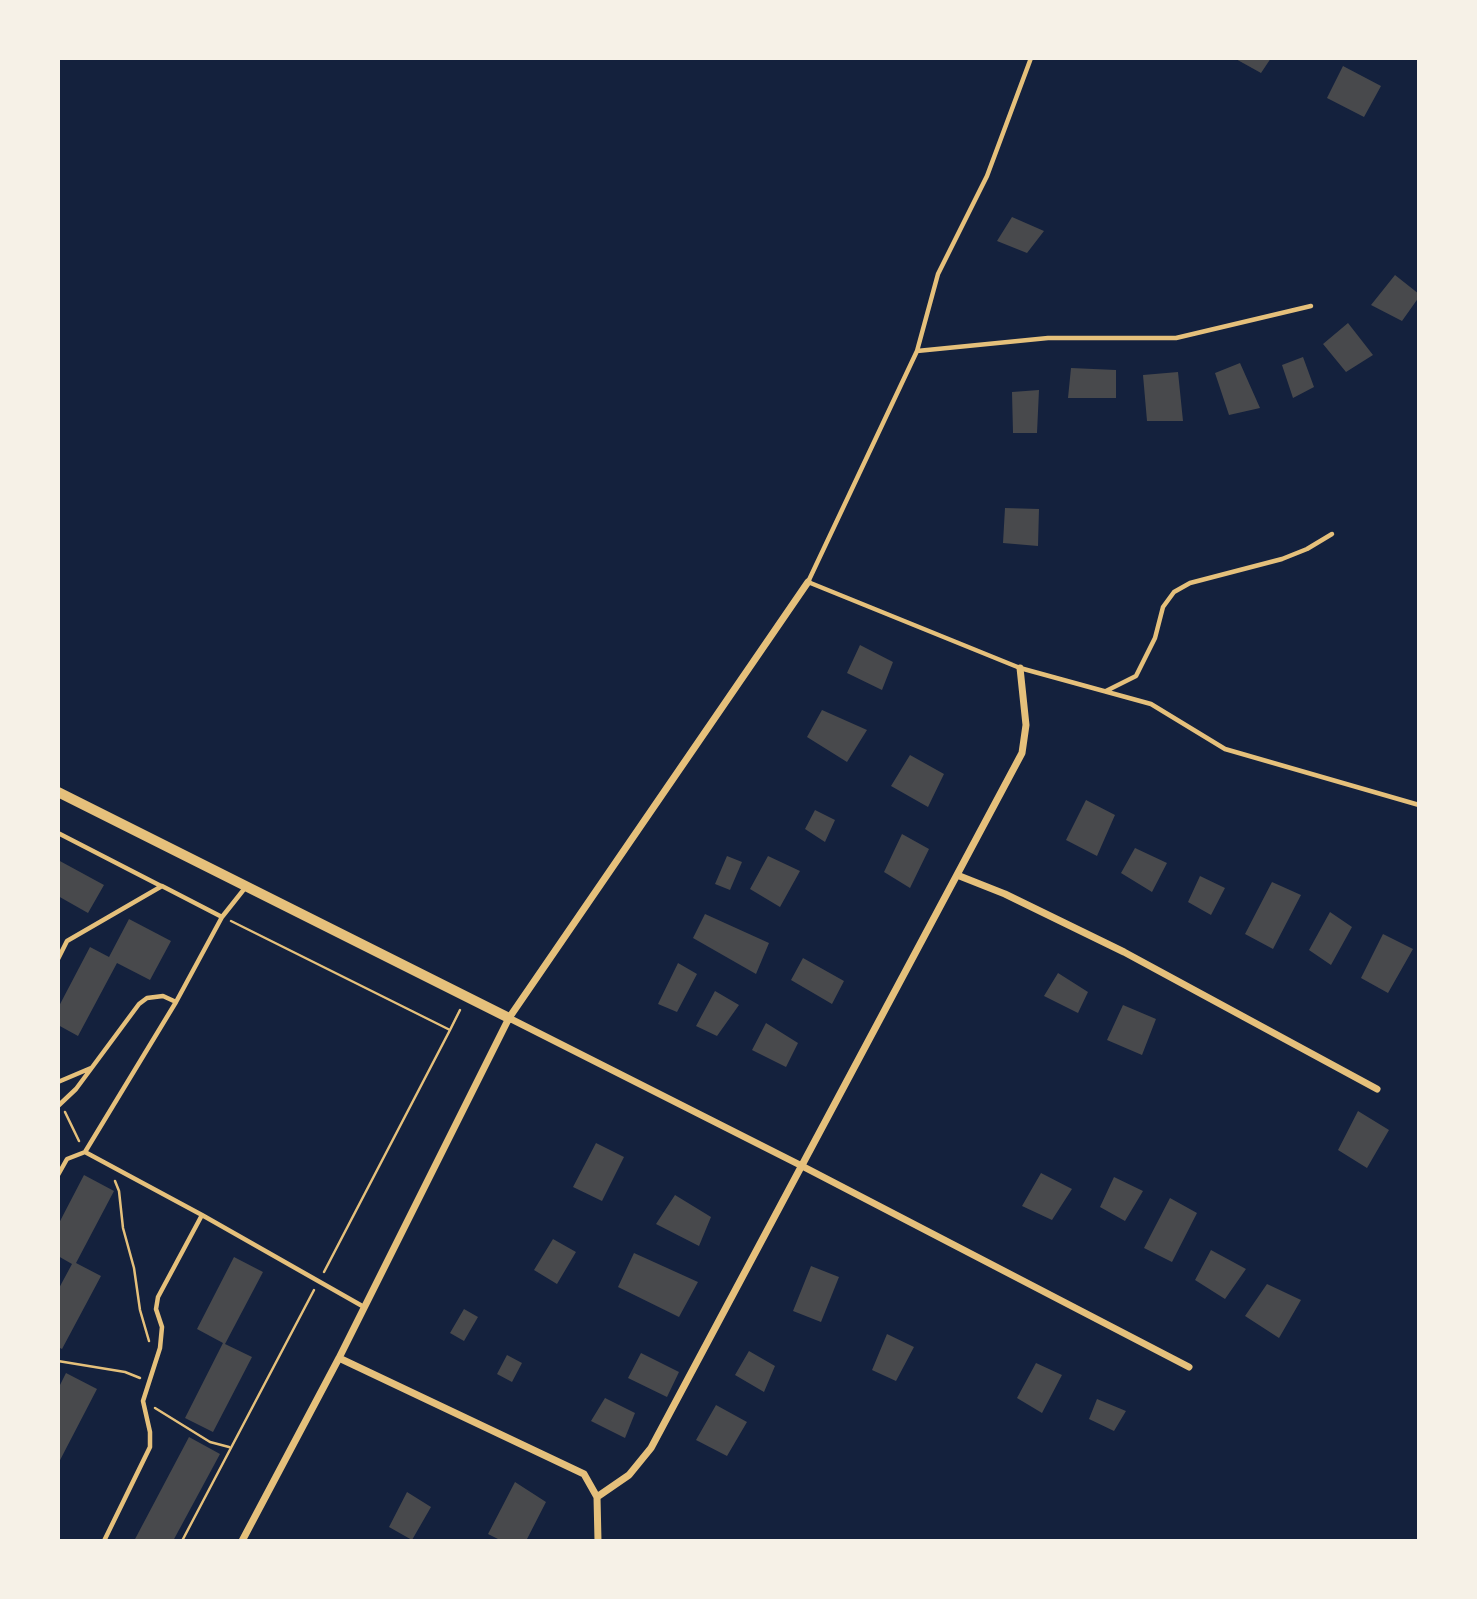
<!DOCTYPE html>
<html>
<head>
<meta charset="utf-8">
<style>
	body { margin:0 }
	#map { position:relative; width:1477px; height:1599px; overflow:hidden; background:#14213d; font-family:"Nunito Sans",sans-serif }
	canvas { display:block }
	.frame { position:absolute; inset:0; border:60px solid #f6f1e7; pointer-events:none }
</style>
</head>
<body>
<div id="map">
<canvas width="1477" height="1599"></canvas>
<div class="frame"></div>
</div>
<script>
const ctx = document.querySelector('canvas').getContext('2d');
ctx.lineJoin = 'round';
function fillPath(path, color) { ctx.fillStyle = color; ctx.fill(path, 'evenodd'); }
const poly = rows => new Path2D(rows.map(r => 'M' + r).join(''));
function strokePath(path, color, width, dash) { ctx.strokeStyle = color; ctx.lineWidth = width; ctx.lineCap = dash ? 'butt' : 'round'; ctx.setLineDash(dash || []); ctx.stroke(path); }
fillPath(poly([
	[1234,58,1271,58,1261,73],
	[1343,66,1381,86,1364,117,1327,98],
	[1012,217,1044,231,1027,253,997,241],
	[1395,275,1419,294,1419,297,1402,321,1371,305],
	[1348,323,1373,355,1346,372,1323,344],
	[1303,357,1314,387,1293,398,1282,365],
	[1240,363,1260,408,1229,415,1215,373],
	[1071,368,1116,370,1116,398,1068,398],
	[1178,372,1183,421,1147,421,1143,375],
	[1039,390,1037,433,1013,433,1012,392],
	[1005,508,1039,509,1038,546,1003,543],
	[860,645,893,662,882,690,847,673],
	[822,710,867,730,847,762,807,737],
	[910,755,944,774,928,807,891,786],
	[1086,800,1115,815,1097,856,1066,840],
	[815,810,835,820,825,842,805,829],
	[902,834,929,849,910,888,884,872],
	[1135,848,1167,863,1152,892,1121,873],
	[727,856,742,862,730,890,715,884],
	[768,856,800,871,780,907,750,889],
	[58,860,104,885,88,913,58,896],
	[1200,876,1225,888,1211,915,1188,902],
	[1272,882,1301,895,1273,949,1245,934],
	[1330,912,1352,927,1331,965,1309,950],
	[705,914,769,943,756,974,693,938],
	[129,919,171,941,150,980,117,963,78,1036,58,1025,58,1008,90,947,109,957],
	[1383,934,1413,949,1388,993,1361,978],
	[803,958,844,981,832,1004,791,980],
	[678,963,697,974,677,1012,658,1004],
	[1058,973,1088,992,1078,1013,1044,996],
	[715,991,739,1005,717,1036,696,1026],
	[1123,1005,1156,1019,1142,1055,1107,1040],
	[766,1023,798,1043,786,1067,752,1050],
	[1358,1111,1389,1130,1367,1168,1338,1150],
	[596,1143,624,1157,602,1201,573,1187],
	[1041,1173,1072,1189,1052,1220,1022,1206],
	[84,1175,114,1191,76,1263,101,1276,62,1349,58,1347,58,1290,72,1264,58,1256,58,1225],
	[1114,1177,1143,1191,1125,1221,1100,1207],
	[675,1195,711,1217,699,1246,656,1224],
	[1170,1198,1197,1213,1172,1262,1144,1248],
	[553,1239,576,1252,557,1284,534,1270],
	[1211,1250,1246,1269,1225,1299,1195,1280],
	[634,1253,698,1282,679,1317,618,1287],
	[234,1257,263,1272,225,1344,252,1357,213,1432,185,1418,223,1343,197,1329],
	[811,1266,839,1277,821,1322,793,1311],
	[1267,1284,1301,1300,1279,1338,1245,1316],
	[464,1309,478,1317,464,1341,450,1333],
	[887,1334,914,1347,896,1381,872,1370],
	[749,1351,775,1366,764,1392,735,1375],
	[641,1353,679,1372,667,1397,628,1378],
	[507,1355,522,1363,512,1382,497,1374],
	[1036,1363,1062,1375,1042,1413,1017,1398],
	[66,1373,97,1389,58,1464,58,1389],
	[605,1398,635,1413,625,1438,591,1421],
	[1097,1399,1126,1411,1114,1431,1089,1419],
	[716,1405,747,1422,727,1456,696,1440],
	[189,1437,220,1454,173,1541,134,1541],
	[515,1482,546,1502,526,1541,502,1541,488,1534],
	[407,1492,431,1507,412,1540,389,1527]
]), '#48494c');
strokePath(poly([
	[231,921,450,1030,460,1010],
	[65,1112,79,1141],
	[115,1181,119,1191,123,1228,134,1268,140,1310,149,1341],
	[324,1272,450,1030],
	[58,1361,125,1372,140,1378],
	[155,1408,210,1442,229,1447],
	[182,1541,314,1290]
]), '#e5c07b', 2.5);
strokePath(poly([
	[1031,58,987,176,938,274,917,351,808,582,1020,668,1151,704,1225,749,1419,805],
	[917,351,1048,338,1176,338,1311,306],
	[1106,691,1136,676,1155,638,1163,607,1174,592,1190,583,1282,559,1307,549,1332,534],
	[58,833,161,886],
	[245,888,222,917,176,1002,85,1152,202,1215,364,1307],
	[58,959,67,941,162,886,222,917],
	[58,1082,91,1068],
	[58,1106,76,1089,139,1004,147,998,163,996,176,1002],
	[58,1175,67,1159,85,1152],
	[104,1541,150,1447,150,1432,143,1401,160,1348,162,1327,156,1309,158,1297,202,1215]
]), '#e5c07b', 4.5);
strokePath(poly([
	[957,875,1005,894,1124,952,1377,1089],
	[509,1018,802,1166,1189,1367],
	[339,1358,584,1474,597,1497,598,1541],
	[597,1497,629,1475,651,1448,1022,753,1026,725,1020,668],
	[242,1541,339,1358,509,1018,808,582]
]), '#e5c07b', 7);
strokePath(poly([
	[58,792,509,1018]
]), '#e5c07b', 10);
</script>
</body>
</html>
